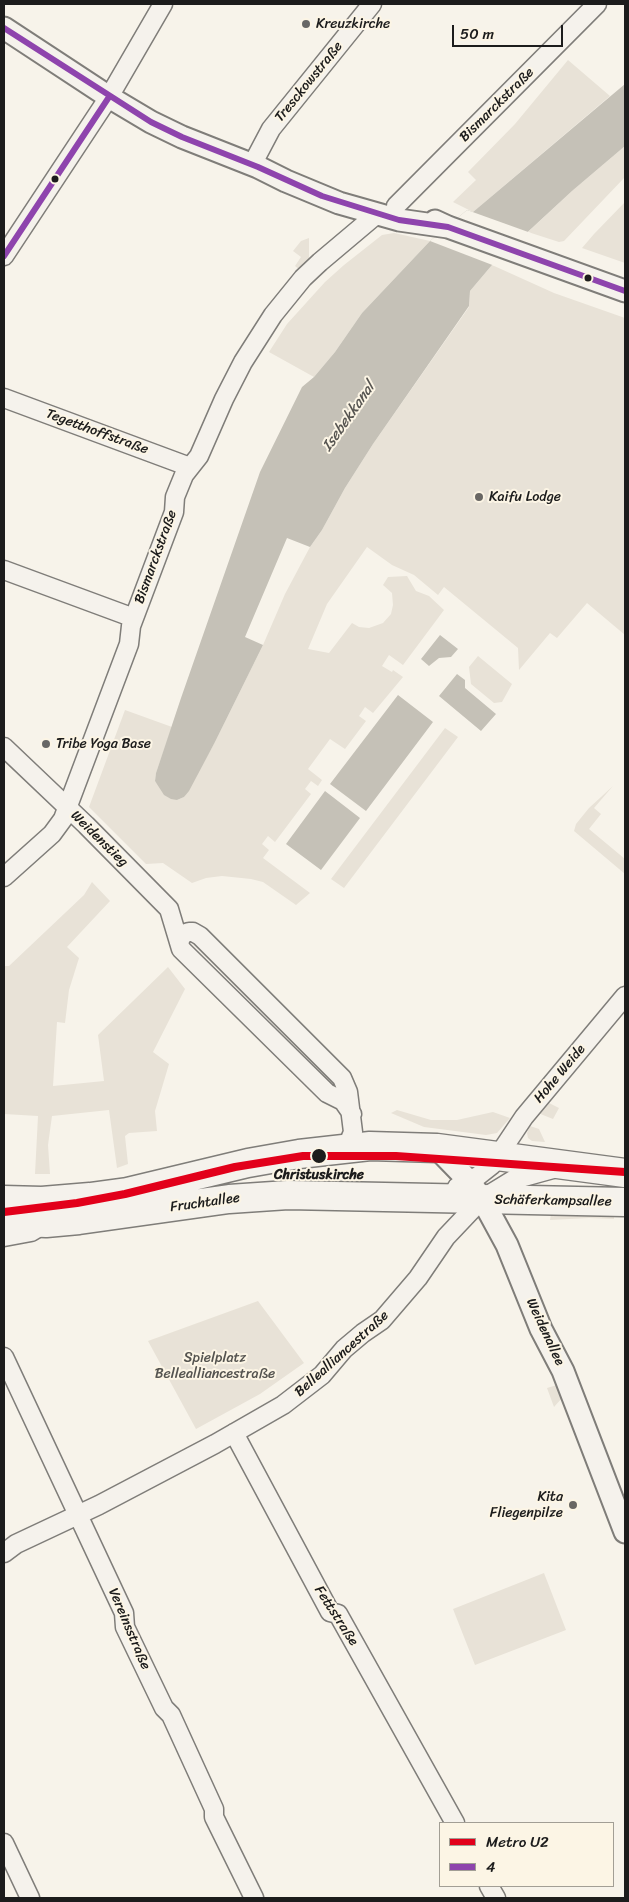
<!DOCTYPE html>
<html>
<head>
<meta charset="utf-8">
<style>
	body { margin:0 }
	#map { position:relative; width:629px; height:1902px; overflow:hidden; background:#f7f3ea; font-family:Sriracha,sans-serif }
	canvas { display:block }
	.frame { position:absolute; inset:0; border:5px solid #1c1c1c; pointer-events:none }
	.legend { position:absolute; left:439px; top:1822px; width:175px; height:65px; box-sizing:border-box; background:#fcf5e5; border:1px solid #a29e95; margin:0; padding:6px 9px; list-style:none; font-size:15px; color:#1c1c1c }
	.legend li { display:flex; align-items:center; gap:10px; height:25px }
	.legend b { width:25px; border:1px solid #a29e95 }
	.scale { position:absolute; left:452px; top:25px; width:111px; height:22px; box-sizing:border-box; border:2px solid #1c1c1c; border-top:0; padding-left:6px; font-size:15px; line-height:18px; white-space:nowrap; color:#1c1c1c; -webkit-text-stroke:4px #fcf5e5; paint-order:stroke }
</style>
</head>
<body>
<div id="map">
<canvas width="629" height="1902"></canvas>
<div class="frame"></div>
<ul class="legend">
<li><b style="height:6px;background:#e2001a"></b>Metro U2</li>
<li><b style="height:6px;background:#8e44ad"></b>4</li>
</ul>
<div class="scale">50 m</div>
</div>
<script>
const ctx = document.querySelector('canvas').getContext('2d');
ctx.lineJoin = 'round';
function fillPath(path, color) { ctx.fillStyle = color; ctx.fill(path, 'evenodd'); }
const poly = rows => new Path2D(rows.map(r => 'M' + r).join(''));
function strokePath(path, color, width, dash) { ctx.strokeStyle = color; ctx.lineWidth = width; ctx.lineCap = dash ? 'butt' : 'round'; ctx.setLineDash(dash || []); ctx.stroke(path); }
function drawText(font, color, halo, rows, align = 'center') {
  ctx.font = font + ' Sriracha,sans-serif'; ctx.lineWidth = 4; ctx.setLineDash([]); ctx.textBaseline = 'middle'; ctx.strokeStyle = halo; ctx.fillStyle = color; for (const [text, x, y, turn = 0] of rows) {
    ctx.save(); ctx.translate(x, y); ctx.rotate((+turn || 0) * Math.PI / 180); ctx.textAlign = isNaN(turn) ? turn : align; if (halo) ctx.strokeText(text, 0, 0); ctx.fillText(text, 0, 0); ctx.restore();
  }
}
fillPath(poly([
	[568,60,610,96,473,212,453,202,476,180,468,172,515,124],
	[625,146,625,177,564,241,559,242,528,232,572,191],
	[625,202,625,263,582,248,594,234],
	[394,233,430,241,362,313,335,352,314,377,269,352,287,324,325,282,344,265,382,235],
	[309,238,309,262,301,271,295,266,301,257,293,251,301,241],
	[492,265,554,293,625,318,625,635,587,603,557,638,550,633,519,670,518,648,444,587,438,595,414,575,392,565,367,547,327,604,308,649,329,653,352,623,359,627,369,628,383,623,391,614,393,605,392,593,383,585,388,577,407,576,416,591,429,596,444,610,403,665,389,655,382,666,392,672,393,670,403,677,373,713,365,707,359,716,366,721,345,749,330,739,308,769,322,780,318,786,311,781,305,789,311,794,275,842,268,836,262,844,269,850,263,858,310,893,296,905,263,882,251,879,222,876,206,878,192,883,163,863,146,864,89,807,125,710,172,727,156,773,155,781,177,800,184,797,215,742,263,645,285,594,310,547,322,530,345,488,373,444,469,307,470,291],
	[478,656,512,684,502,702,494,703,471,684,469,667],
	[445,728,458,737,344,888,331,879],
	[613,786,594,808,601,814,589,829,625,859,625,874,574,831,576,824,589,808],
	[92,882,110,901,67,947,79,958,69,990,65,1023,57,1022,53,1086,104,1081,98,1035,168,967,185,989,153,1052,169,1064,155,1111,157,1131,129,1133,125,1136,128,1164,117,1168,109,1110,52,1116,48,1145,50,1174,35,1174,38,1116,4,1114,4,966,9,966,84,895],
	[547,1102,559,1108,553,1119,538,1113],
	[397,1110,431,1120,457,1120,493,1112,510,1118,497,1133,486,1135,424,1127,391,1113],
	[530,1126,539,1129,545,1142,532,1141,528,1138,527,1133],
	[551,1214,614,1215,614,1219,589,1218,550,1220],
	[258,1301,304,1363,260,1394,196,1429,148,1341],
	[557,1385,562,1398,554,1407,547,1388],
	[544,1573,566,1630,475,1665,453,1609]
]), '#e8e2d7');
fillPath(poly([
	[625,84,625,146,572,191,492,265,470,291,469,306,373,444,345,488,322,530,310,547,287,538,245,637,263,645,215,742,189,791,184,797,177,800,171,799,164,795,155,781,156,773,181,698,260,472,302,387,314,377,335,352,362,313,430,241,467,210,473,212],
	[440,635,458,649,451,657,439,658,429,666,421,659],
	[457,674,465,680,465,688,496,714,481,731,439,696],
	[398,695,433,722,366,811,330,784],
	[325,791,360,818,321,870,286,844]
]), '#c5c1b7');
fillPath(poly([
	[467,210,531,233,495,266,430,241]
]), '#f7f3ea');
const minor = poly([
	[252,165,271,129,372,4],
	[396,206,597,4],
	[4,256,109,97,163,4],
	[4,398,190,467],
	[4,570,134,618],
	[4,747,86,825,169,909,181,949,327,1093,343,1101,352,1114],
	[4,877,52,834,63,819,129,644,131,626,174,512,175,497,184,475,199,456,224,399,243,362,273,315,303,278,320,262,377,214],
	[180,940,183,934,189,932,193,932,200,936,342,1078,348,1092,353,1132,349,1142,341,1149],
	[457,1187,478,1176,492,1165,524,1117,625,996],
	[4,1237,31,1232,41,1226],
	[4,1357,124,1613,125,1627,164,1708,171,1715,214,1809,214,1817,254,1898],
	[234,1433,330,1612,338,1614,455,1823],
	[4,1553,16,1544,99,1505,215,1444,283,1405,322,1375,344,1349,363,1333,382,1320,418,1278,446,1237,482,1199,513,1180,553,1169],
	[4,1843,30,1898],
	[489,1886,496,1898]
]);
const tertiary = poly([
	[4,28,109,97,151,122,182,137,258,167,286,181,339,203,399,220,448,227],
	[435,221,448,227,625,291],
	[437,1148,469,1181,482,1199,507,1245,541,1329,563,1371,625,1532]
]);
const primary = poly([
	[4,1200,42,1201,90,1197,127,1192,248,1163,299,1154,370,1146,437,1148,625,1173],
	[4,1221,46,1223,79,1220,229,1199,288,1195,625,1202]
]);
strokePath(minor, '#7f7d79', 21);
strokePath(tertiary, '#7f7d79', 25);
strokePath(primary, '#7f7d79', 31);
strokePath(minor, '#f5f2ec', 18);
strokePath(tertiary, '#f5f2ec', 21);
strokePath(primary, '#f5f2ec', 28);
strokePath(poly([
	[4,28,151,122,182,137,258,167,322,196,399,220,448,227,625,291],
	[4,256,109,97]
]), '#8e44ad', 6);
strokePath(poly([
	[4,1212,77,1203,125,1194,235,1167,303,1156,396,1156,625,1172]
]), '#e2001a', 8);
for (const [x, y, r, color] of [
	[306,24,5,"#696764"],
	[55,179,4.5,"#1c1c1c"],
	[588,278,4.5,"#1c1c1c"],
	[479,497,5,"#696764"],
	[46,744,5,"#696764"],
	[319,1156,8,"#1c1c1c"],
	[573,1505,5,"#696764"]
]) { const dot = new Path2D(); dot.arc(x, y, r, 0, 2 * Math.PI); ctx.fillStyle = color; ctx.fill(dot); strokePath(dot, '#fcf5e5', 2); }
drawText('14px', '#1c1c1c', '#fcf5e5', [
	["Kreuzkirche",316,24],
	["Kaifu Lodge",489,497],
	["Tribe Yoga Base",56,744],
	["Kita",563,1497,"right"],
	["Fliegenpilze",563,1513,"right"]
], 'left');
drawText('14px', '#1c1c1c', '#fcf5e5', [
	["Tresckowstraße",309,82,-51],
	["Bismarckstraße",497,105,-45],
	["Tegetthoffstraße",97,432,20],
	["Bismarckstraße",156,557,-70],
	["Weidenstieg",99,839,44],
	["Hohe Weide",560,1074,-50],
	["Schäferkampsallee",553,1201,1],
	["Fruchtallee",205,1203,-8],
	["Weidenallee",545,1332,65],
	["Bellealliancestraße",342,1354,-42],
	["Fettstraße",336,1616,57],
	["Vereinsstraße",129,1629,67]
]);
drawText('bold 14px', '#1c1c1c', '#fcf5e5', [
	["Christuskirche",319,1175]
]);
drawText('14px', '#555450', '#fcf5e5', [
	["Spielplatz",215,1358],
	["Bellealliancestraße",215,1374]
]);
drawText('italic 15px', '#575551', '#fcf5e5', [
	["Isebekkanal",349,417,-55]
]);
</script>
</body>
</html>
